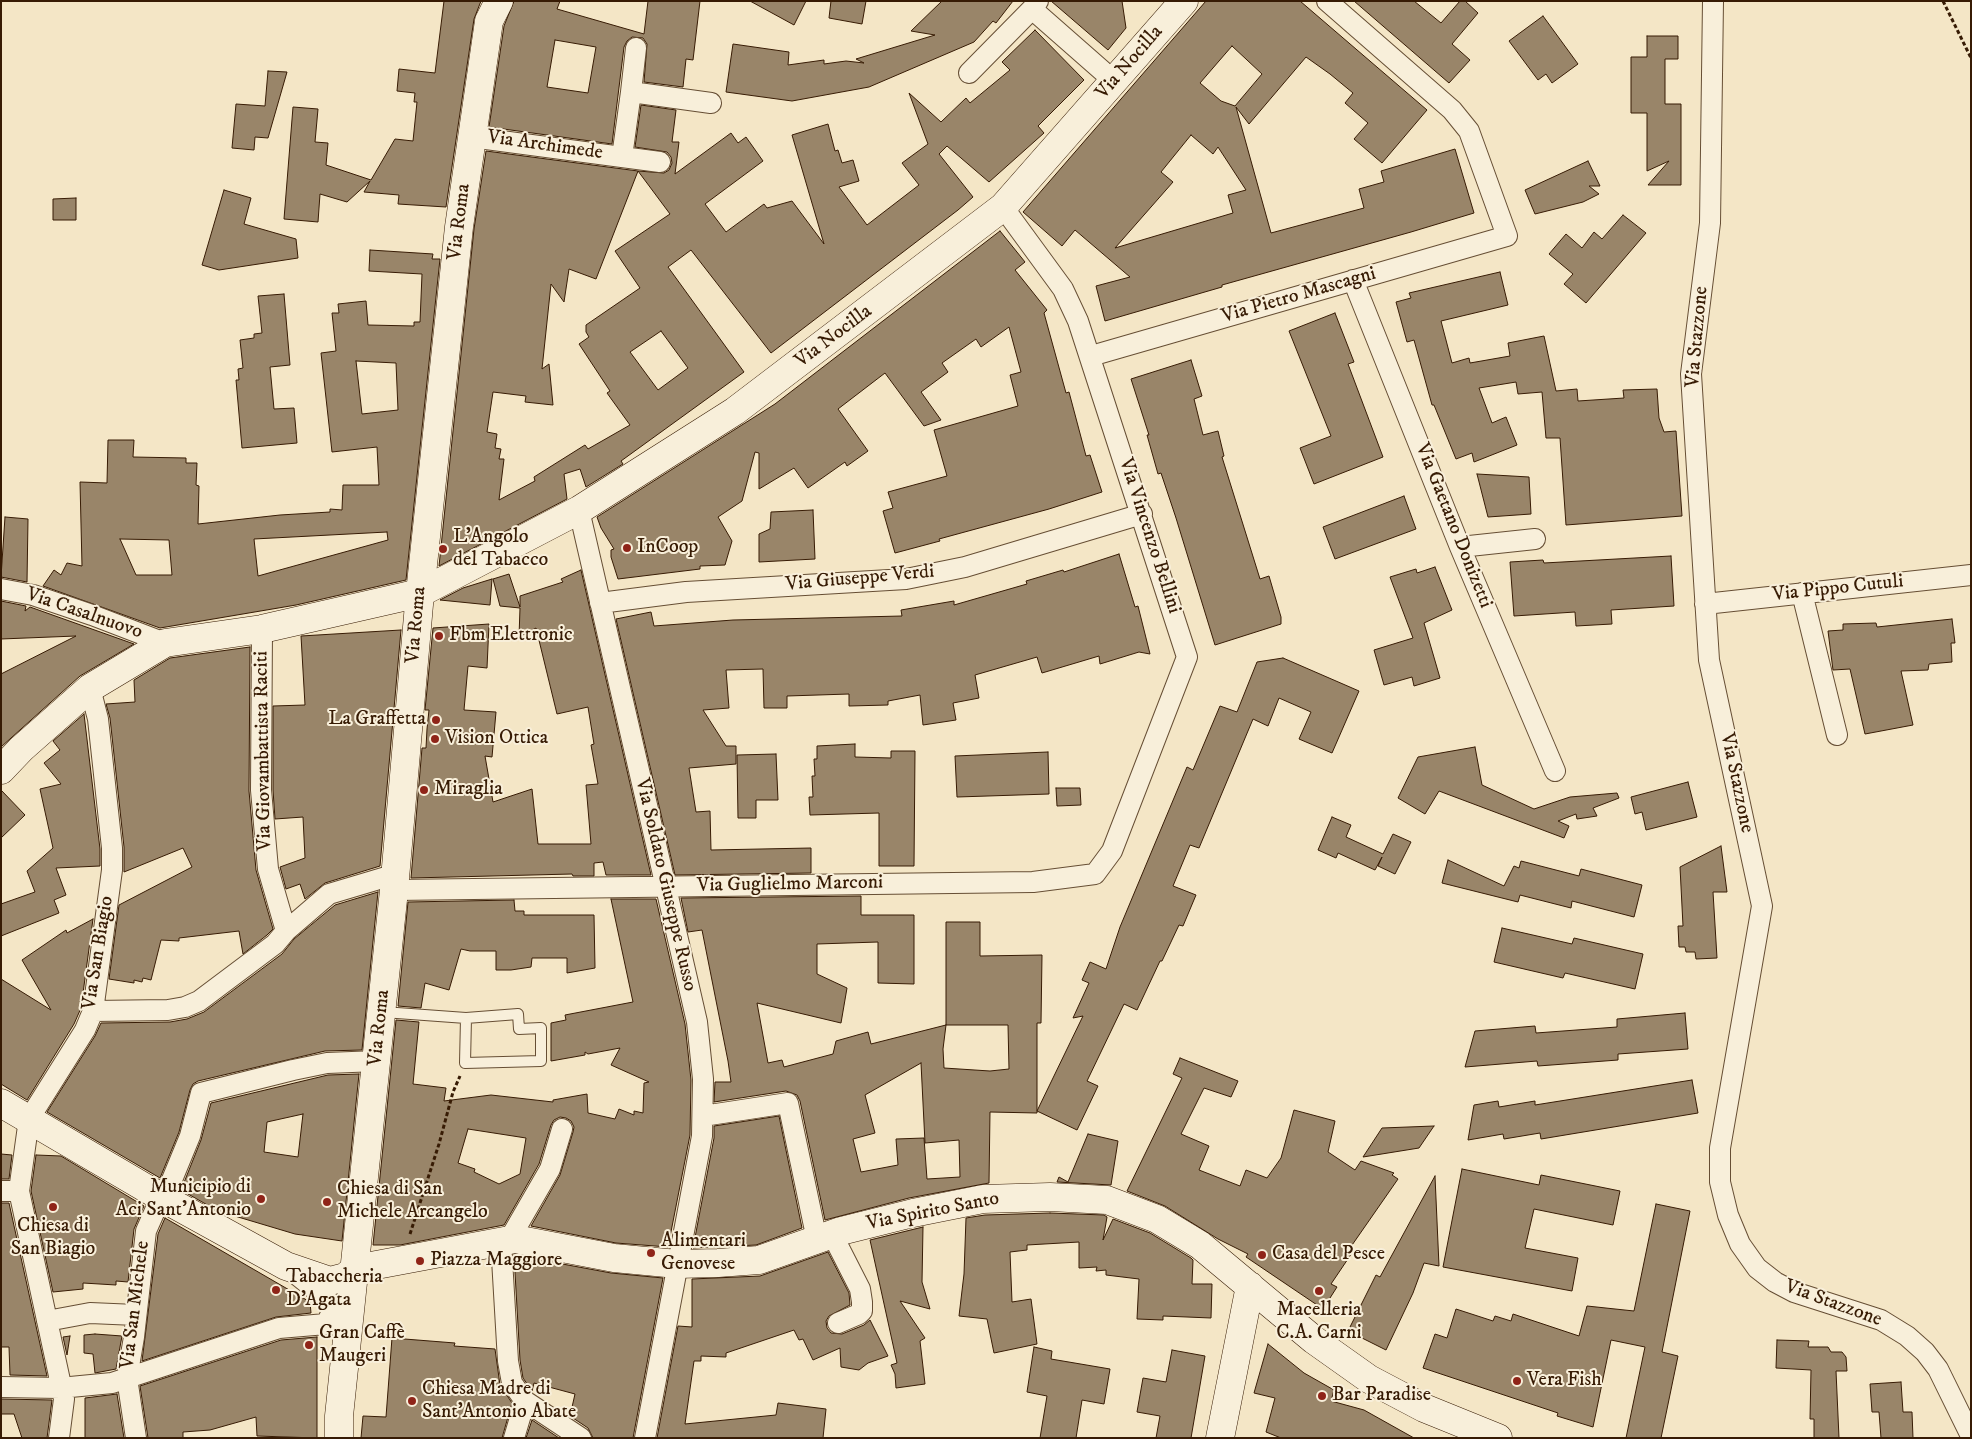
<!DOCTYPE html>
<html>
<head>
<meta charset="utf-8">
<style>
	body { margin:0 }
	#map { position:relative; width:1972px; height:1439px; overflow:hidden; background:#f4e6c6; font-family:"IM FELL DW Pica",serif }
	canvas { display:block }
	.frame { position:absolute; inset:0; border:2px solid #371b04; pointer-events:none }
</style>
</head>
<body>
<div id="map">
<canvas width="1972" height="1439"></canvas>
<div class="frame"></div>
</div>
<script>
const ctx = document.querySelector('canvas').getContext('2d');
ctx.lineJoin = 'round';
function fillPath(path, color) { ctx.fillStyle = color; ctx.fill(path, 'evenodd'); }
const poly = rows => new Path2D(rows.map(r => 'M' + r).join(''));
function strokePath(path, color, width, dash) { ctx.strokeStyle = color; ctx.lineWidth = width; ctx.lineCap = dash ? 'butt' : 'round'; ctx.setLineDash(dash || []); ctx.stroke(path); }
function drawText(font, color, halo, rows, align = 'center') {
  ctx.font = font + ' "IM FELL DW Pica",serif'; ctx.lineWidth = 4; ctx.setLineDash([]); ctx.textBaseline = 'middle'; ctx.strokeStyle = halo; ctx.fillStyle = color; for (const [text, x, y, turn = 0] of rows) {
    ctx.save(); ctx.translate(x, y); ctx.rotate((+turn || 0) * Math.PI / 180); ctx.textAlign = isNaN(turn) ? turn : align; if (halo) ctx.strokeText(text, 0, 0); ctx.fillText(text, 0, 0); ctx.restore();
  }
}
const building = poly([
	[444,1,481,1,474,19,446,207,398,204,399,195,364,192,370,181,347,202,320,194,318,222,284,219,293,107,318,109,315,142,328,143,326,165,371,180,395,139,413,141,417,102,414,102,415,93,397,91,399,69,435,73,444,1],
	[514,1,560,1,557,9,644,34,648,1,700,1,693,60,686,59,683,87,644,82,647,44,643,38,632,37,627,41,624,47,612,144,489,127,504,26,514,1],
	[555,40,596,47,588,93,547,87,555,40],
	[750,1,806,1,794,25,750,1],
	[831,1,866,1,862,24,829,18,831,1],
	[942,1,1013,1,996,23,993,21,974,42,869,87,792,101,726,92,733,44,789,52,788,65,824,60,824,64,846,61,864,63,856,59,935,35,911,31,942,1],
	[1051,1,1122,1,1126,28,1108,50,1051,1],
	[1206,1,1300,1,1427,110,1382,163,1354,139,1368,123,1345,103,1353,93,1330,74,1306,57,1249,124,1236,107,1271,233,1364,208,1359,189,1384,182,1381,171,1455,149,1474,213,1411,232,1222,285,1222,287,1105,321,1096,286,1130,277,1075,230,1062,246,1023,212,1206,1],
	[1232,46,1262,74,1235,106,1221,101,1200,83,1232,46],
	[1191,135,1213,154,1218,147,1246,190,1228,195,1233,213,1115,248,1173,182,1161,172,1191,135],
	[1354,1,1414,1,1441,23,1460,1,1465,1,1478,13,1452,44,1470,60,1449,83,1354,1],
	[1543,16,1578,64,1552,83,1546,74,1538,80,1509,41,1543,16],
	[1035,30,1084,80,1038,126,1044,133,989,182,947,146,939,154,973,197,958,210,771,353,691,250,668,267,744,372,621,461,623,464,586,487,580,469,564,474,567,499,439,566,474,229,486,151,638,171,596,279,569,269,564,302,551,284,542,369,549,364,553,405,525,402,526,396,493,392,487,432,497,434,495,448,501,449,499,459,504,459,499,500,535,481,534,477,585,445,588,449,630,425,607,393,610,391,579,344,589,337,586,332,586,325,640,288,615,251,670,214,638,171,664,173,669,170,672,163,671,157,667,152,635,147,641,105,676,110,672,142,679,142,675,174,731,133,738,143,746,137,763,161,705,204,726,232,764,204,767,208,792,201,824,244,792,135,828,124,835,151,838,150,842,163,853,160,859,181,839,187,867,225,919,185,902,163,928,144,909,93,941,122,966,98,970,103,1010,70,1002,62,1035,30],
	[661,331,688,368,658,390,630,352,661,331],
	[1647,36,1678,36,1678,59,1665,59,1665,104,1681,104,1681,185,1648,185,1669,161,1647,171,1647,113,1631,113,1631,57,1647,57,1647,36],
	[268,71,287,72,268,138,255,137,254,150,232,148,236,104,265,106,268,71],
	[1588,161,1600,186,1589,186,1599,194,1583,202,1535,214,1525,190,1588,161],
	[224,190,251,198,244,224,296,239,298,258,219,270,202,265,224,190],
	[76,198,76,220,53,220,53,199,76,198],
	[1623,215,1646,233,1586,303,1564,284,1573,274,1549,254,1566,234,1582,248,1594,232,1602,239,1623,215],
	[1000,231,1025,262,1015,270,1047,310,1044,313,1066,393,1069,392,1086,456,1090,455,1102,492,1049,509,939,539,940,541,895,553,883,511,893,508,888,492,947,476,934,430,1018,406,1010,375,1021,372,1009,327,981,347,976,339,942,363,948,372,921,392,941,420,924,426,885,373,838,409,868,451,847,466,845,462,808,488,794,468,759,489,759,453,755,452,742,501,718,517,732,541,725,565,700,566,700,569,618,579,611,557,611,550,614,549,601,528,597,517,775,404,1000,231],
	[370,250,433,254,432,259,440,259,406,580,296,605,160,628,43,586,54,570,61,575,67,563,82,566,80,482,107,483,108,440,134,440,133,457,186,458,186,463,197,463,196,485,199,486,198,524,280,515,330,512,330,509,342,510,343,485,379,485,377,447,332,452,321,353,336,351,332,313,339,313,338,304,366,301,368,325,414,326,414,322,420,322,422,274,369,271,370,250],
	[356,361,396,363,398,410,362,414,356,361],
	[387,532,388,540,258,576,254,539,387,532],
	[120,539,169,540,172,575,136,575,120,539],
	[1500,272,1508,305,1441,321,1452,363,1469,358,1470,363,1510,356,1508,343,1544,336,1556,391,1577,389,1578,401,1624,398,1623,390,1657,389,1659,418,1664,432,1676,431,1682,516,1566,525,1560,438,1546,438,1542,392,1518,394,1516,382,1479,388,1492,423,1506,417,1517,445,1474,462,1472,453,1456,459,1434,405,1432,405,1414,340,1407,342,1396,302,1411,298,1409,293,1500,272],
	[284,294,290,365,270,367,274,409,294,408,297,443,242,448,236,380,239,380,238,369,243,368,240,340,254,338,254,334,262,333,258,296,284,294],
	[1335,313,1354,362,1348,364,1383,457,1314,484,1300,448,1331,436,1289,331,1335,313],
	[1191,360,1202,396,1194,399,1203,435,1218,431,1224,456,1222,457,1260,579,1269,576,1281,617,1281,624,1215,645,1176,518,1161,473,1158,474,1147,435,1149,435,1131,379,1191,360],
	[1477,474,1529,477,1531,514,1488,517,1477,474],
	[1404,496,1416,529,1335,559,1323,527,1404,496],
	[813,510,815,559,759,562,759,534,770,529,771,512,813,510],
	[5,517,28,519,27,582,1,577,5,517],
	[1119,554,1135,607,1138,606,1150,654,1139,652,1100,664,1099,656,1042,673,1037,657,975,675,979,698,953,703,956,720,923,725,920,695,888,701,888,705,849,706,849,694,787,696,787,708,764,708,763,669,726,670,729,708,703,710,726,746,736,746,736,764,689,768,696,812,710,811,711,850,811,848,811,873,675,875,616,619,651,612,654,626,733,620,902,616,901,610,954,601,954,605,1027,584,1026,581,1063,570,1064,572,1119,554],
	[1671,556,1674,606,1611,610,1612,624,1576,626,1575,612,1514,616,1510,562,1543,560,1544,563,1671,556],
	[1435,567,1452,610,1424,623,1440,678,1414,686,1412,677,1384,685,1374,650,1413,638,1390,577,1416,569,1417,573,1435,567],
	[581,570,651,875,606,875,603,862,594,863,594,876,573,876,572,874,411,878,422,748,426,748,427,729,429,710,425,710,433,628,489,624,487,668,468,666,464,710,496,712,492,757,485,756,493,802,532,789,538,844,591,844,586,785,598,784,591,745,594,744,588,707,557,714,536,628,519,637,520,608,500,606,493,579,509,574,520,607,520,596,563,582,561,579,581,570],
	[492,579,490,605,440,600,463,588,492,579],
	[1,601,26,606,25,611,30,607,134,644,80,676,1,747,1,674,76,636,1,639,1,601],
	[1952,619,1955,643,1951,643,1952,662,1929,664,1928,670,1901,671,1913,725,1865,734,1850,669,1833,670,1828,631,1843,630,1843,624,1876,623,1877,627,1952,619],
	[401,630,380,866,325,883,305,899,300,884,286,889,280,867,305,858,303,817,275,819,273,790,273,706,305,705,301,636,401,630],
	[250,647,249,791,256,870,273,929,267,935,243,954,239,931,179,938,179,941,161,940,151,980,143,978,142,982,134,980,134,983,109,979,119,905,192,867,183,848,124,872,124,847,110,718,106,704,135,702,134,680,170,658,250,647],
	[1283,658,1359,691,1332,753,1299,739,1311,712,1279,698,1268,726,1253,719,1199,848,1190,845,1173,886,1196,895,1183,926,1179,925,1162,961,1160,961,1137,1010,1124,1004,1087,1081,1098,1086,1077,1130,1037,1111,1037,1113,990,1112,989,1183,909,1198,825,1220,800,1101,797,1095,786,1091,714,1102,715,1082,731,1082,728,1061,702,930,688,932,681,898,861,896,861,915,914,915,914,984,878,983,878,942,817,944,817,974,847,988,841,1023,757,1003,768,1063,782,1060,784,1067,833,1054,836,1041,868,1032,871,1044,946,1025,946,922,980,922,980,956,1042,955,1041,1023,1037,1023,1037,1111,1083,1016,1073,1018,1089,983,1082,980,1090,962,1106,969,1120,927,1187,767,1193,770,1220,706,1237,712,1257,662,1283,658],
	[946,1025,1008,1025,1009,1069,990,1071,944,1068,943,1049,946,1025],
	[921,1063,925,1143,959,1140,960,1177,927,1179,924,1138,896,1139,898,1165,861,1172,853,1139,875,1133,865,1095,921,1063],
	[84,714,100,849,100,866,56,868,66,895,54,900,59,913,1,936,1,904,35,892,27,871,53,848,40,789,61,784,44,763,60,750,53,741,84,714],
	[855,744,855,757,891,758,891,751,915,751,914,866,879,866,879,813,810,815,809,797,813,797,812,776,815,776,814,759,817,759,817,746,855,744],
	[1475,747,1482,785,1534,809,1570,797,1617,793,1619,798,1593,808,1597,816,1577,819,1576,814,1558,821,1569,826,1564,838,1439,791,1425,814,1398,798,1418,757,1475,747],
	[1048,752,1049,794,957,797,955,756,1048,752],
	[776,754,778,800,756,800,756,818,738,818,737,755,776,754],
	[1688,782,1697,817,1646,830,1642,812,1635,814,1631,797,1688,782],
	[1056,788,1080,788,1081,805,1057,806,1056,788],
	[1,790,25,815,1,838,1,790],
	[1332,817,1351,825,1346,837,1383,854,1393,834,1411,842,1395,874,1378,866,1382,857,1375,870,1338,853,1336,858,1318,850,1332,817],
	[1721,846,1727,892,1713,892,1717,958,1696,959,1695,952,1686,952,1685,947,1679,947,1678,926,1683,926,1680,867,1721,846],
	[1448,860,1504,886,1514,866,1519,868,1521,861,1579,876,1581,869,1642,885,1634,917,1572,901,1571,908,1520,895,1518,902,1442,883,1448,860],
	[378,892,362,1050,325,1051,198,1081,193,1084,190,1090,179,1132,160,1178,47,1112,95,1036,101,1023,170,1022,187,1019,204,1012,282,954,294,939,335,905,378,892],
	[611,899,656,899,685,1024,691,1080,690,1135,668,1247,616,1243,531,1226,560,1175,573,1132,574,1127,571,1121,566,1118,560,1117,554,1120,551,1125,539,1164,504,1225,400,1245,373,1245,396,1020,419,1022,413,1084,446,1088,444,1101,491,1095,553,1102,553,1100,587,1094,588,1113,615,1119,619,1109,634,1115,634,1111,643,1113,644,1083,649,1082,611,1065,620,1048,588,1054,585,1052,585,1055,551,1061,551,1023,566,1020,565,1015,633,1002,611,899],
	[468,1129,526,1138,520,1174,499,1184,474,1172,475,1169,458,1163,468,1129],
	[514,900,515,911,524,911,524,915,594,915,595,968,567,973,567,958,532,958,531,967,511,970,496,970,496,951,470,951,461,949,449,990,425,983,421,1008,398,1006,408,902,514,900],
	[93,919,81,1008,74,1024,27,1100,1,1084,1,979,51,1010,22,960,66,930,67,933,93,919],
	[1502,928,1572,944,1574,938,1643,954,1635,989,1565,973,1563,978,1494,962,1502,928],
	[1685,1013,1688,1049,1618,1054,1618,1060,1538,1066,1537,1061,1465,1067,1475,1031,1535,1026,1536,1033,1617,1027,1617,1019,1685,1013],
	[1180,1058,1238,1081,1231,1097,1204,1088,1181,1134,1209,1146,1199,1170,1240,1186,1246,1170,1267,1178,1281,1158,1294,1110,1335,1121,1328,1152,1355,1170,1361,1161,1394,1173,1392,1175,1398,1179,1350,1248,1354,1250,1331,1284,1337,1287,1323,1309,1246,1257,1248,1254,1218,1239,1165,1206,1127,1191,1182,1078,1173,1074,1180,1058],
	[359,1074,342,1241,295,1234,218,1211,181,1190,201,1140,211,1103,328,1075,359,1074],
	[303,1114,298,1157,264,1152,267,1122,303,1114],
	[1692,1080,1698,1113,1541,1139,1540,1133,1504,1139,1503,1134,1468,1140,1474,1105,1498,1101,1499,1107,1535,1101,1535,1105,1692,1080],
	[779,1116,802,1228,756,1245,693,1248,714,1138,714,1126,779,1116],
	[1434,1126,1419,1148,1363,1157,1382,1128,1434,1126],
	[1088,1134,1118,1141,1111,1185,1057,1182,1059,1177,1068,1182,1088,1134],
	[1,1154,12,1155,9,1179,1,1179,1,1154],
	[36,1155,61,1156,144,1206,134,1229,128,1282,116,1281,116,1285,83,1283,83,1289,53,1292,31,1191,36,1155],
	[1462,1169,1539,1185,1541,1175,1620,1191,1613,1225,1534,1209,1525,1248,1578,1258,1572,1291,1443,1267,1462,1169],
	[1435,1176,1439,1266,1424,1263,1413,1293,1386,1350,1348,1331,1376,1275,1380,1277,1435,1176],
	[1,1203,9,1203,47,1376,10,1375,9,1347,1,1347,1,1203],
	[1656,1204,1690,1211,1662,1352,1678,1356,1661,1438,1626,1438,1645,1347,1611,1340,1593,1427,1557,1416,1558,1413,1423,1368,1435,1334,1447,1338,1456,1309,1493,1321,1495,1316,1511,1321,1513,1314,1579,1336,1587,1306,1634,1311,1656,1204],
	[1050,1213,1104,1215,1107,1217,1103,1240,1113,1219,1150,1233,1191,1258,1193,1260,1192,1284,1212,1284,1211,1318,1163,1316,1163,1320,1137,1319,1139,1279,1106,1275,1106,1270,1096,1271,1097,1267,1079,1268,1079,1242,1027,1245,1027,1250,1010,1252,1012,1302,1031,1299,1037,1344,994,1353,987,1319,959,1316,964,1274,966,1218,985,1215,1050,1213],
	[165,1218,310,1302,311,1313,276,1317,142,1361,158,1234,165,1218],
	[923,1227,922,1282,930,1309,900,1301,925,1338,920,1341,925,1384,896,1388,895,1374,891,1365,897,1363,870,1240,923,1227],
	[828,1252,849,1293,850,1305,829,1316,826,1321,827,1328,831,1333,842,1334,864,1325,870,1320,888,1356,868,1363,859,1370,841,1367,840,1348,813,1360,803,1339,799,1340,794,1330,726,1353,726,1357,701,1356,701,1361,694,1361,685,1424,776,1415,778,1403,826,1409,823,1438,657,1438,678,1326,692,1327,692,1279,760,1276,828,1252],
	[514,1255,611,1273,663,1278,633,1438,593,1438,588,1428,570,1416,575,1394,534,1383,532,1391,523,1378,520,1360,514,1255],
	[95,1334,122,1336,116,1369,95,1373,93,1354,84,1353,84,1335,95,1334],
	[70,1336,67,1355,63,1337,70,1336],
	[317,1337,317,1438,257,1436,256,1417,210,1430,183,1432,183,1438,148,1438,140,1386,281,1340,317,1337],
	[392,1338,455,1343,454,1346,495,1349,500,1385,512,1403,502,1438,361,1438,363,1416,386,1417,392,1338],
	[1777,1340,1809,1341,1808,1347,1828,1347,1831,1352,1842,1352,1846,1357,1847,1371,1836,1371,1839,1438,1814,1438,1814,1419,1810,1419,1811,1370,1776,1368,1777,1340],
	[1268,1344,1304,1373,1334,1390,1331,1401,1364,1410,1414,1438,1281,1438,1266,1432,1275,1398,1254,1393,1268,1344],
	[1034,1347,1052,1351,1051,1359,1110,1369,1104,1404,1082,1400,1076,1438,1040,1438,1047,1396,1027,1392,1034,1347],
	[1172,1350,1205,1356,1191,1438,1156,1438,1160,1416,1137,1412,1143,1378,1166,1382,1172,1350],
	[1901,1382,1903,1412,1912,1412,1913,1438,1881,1438,1879,1412,1872,1412,1870,1384,1901,1382],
	[117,1394,124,1438,85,1438,85,1398,117,1394],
	[1,1399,52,1400,47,1438,22,1438,14,1414,1,1414,1,1399],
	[532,1420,559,1438,526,1438,532,1420]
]);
fillPath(building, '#998569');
strokePath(building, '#371b04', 1);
const lane = poly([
	[383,1012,466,1018,465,1063,541,1061,541,1028,519,1029,518,1014,466,1018]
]);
const street = poly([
	[1038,1,1032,9,1114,81],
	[1713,1,1710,223,1691,374,1709,660,1762,906,1720,1148,1720,1182,1728,1215,1740,1244,1757,1268,1775,1282,1794,1292,1881,1320,1907,1336,1925,1352,1938,1369,1971,1436],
	[969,73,1032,9],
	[631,92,636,48],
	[471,137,622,157,631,92,711,103],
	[622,157,660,162],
	[1353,280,1460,547,1555,771],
	[1091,356,1507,236,1469,131,1452,110,1327,1],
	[579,510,697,1022,703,1079,702,1136,645,1438],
	[1460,547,1535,539],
	[1,589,33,595,92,615,165,643],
	[1802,593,1837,735],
	[600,603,686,592,906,579,965,567,1142,514],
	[1705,604,1971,575],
	[262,629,261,790,268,869,286,931],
	[394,890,1033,882,1095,874,1112,851,1187,657,1078,321,1063,289,1003,207],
	[93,1011,168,1010,185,1007,199,1001,275,944,286,931,329,894,396,874],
	[703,1116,788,1103,817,1240],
	[1,1191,19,1191],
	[832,1234,860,1289,862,1302,862,1311,859,1314,838,1323],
	[509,1240,550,1169,562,1129],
	[501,1242,508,1361,512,1383,525,1401,581,1438],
	[297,1275,327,1299,332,1312,326,1324],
	[47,1321,90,1313,136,1315],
	[1,1387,60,1388,112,1383,279,1328,326,1324,349,1326],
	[59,1438,64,1399,19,1191,29,1119,85,1030,93,1011,112,870,112,848,98,719,90,688],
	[136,1438,127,1378,134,1337,146,1231,161,1197,169,1187,190,1136,201,1093,293,1070,327,1063,377,1061],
	[514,1438,525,1401]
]);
const secondary = poly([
	[1,770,21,749,90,688,165,643,262,629,420,593,579,510,735,411,1003,207,1184,1],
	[1,1103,161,1197,286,1266,330,1281,345,1277,355,1269,515,1239,614,1258,677,1264,718,1263,759,1260,841,1231,913,1213,983,1199,1050,1197,1107,1200,1157,1219,1200,1245,1314,1340,1369,1379,1424,1408,1498,1438],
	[339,1438,339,1416,394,890,420,593,459,227,489,21,499,1],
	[1220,1438,1250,1286]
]);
strokePath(lane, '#664e34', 12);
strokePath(street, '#664e34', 22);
strokePath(secondary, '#371b04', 29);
strokePath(poly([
	[1943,1,1971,58],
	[410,1234,439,1144,453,1092,460,1076]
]), '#371b04', 3, [4, 2.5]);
strokePath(lane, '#f8efda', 10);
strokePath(street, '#f8efda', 20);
strokePath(secondary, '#f8efda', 28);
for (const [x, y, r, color] of [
	[627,548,5,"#8f2418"],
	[443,549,5,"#8f2418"],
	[439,636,5,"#8f2418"],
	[436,720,5,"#8f2418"],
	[435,739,5,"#8f2418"],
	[424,790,5,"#8f2418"],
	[261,1199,5,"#8f2418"],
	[327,1202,5,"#8f2418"],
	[53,1207,5,"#8f2418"],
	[651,1253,5,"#8f2418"],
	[1262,1255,5,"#8f2418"],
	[420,1261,5,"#8f2418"],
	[276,1290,5,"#8f2418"],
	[1319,1291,5,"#8f2418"],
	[309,1345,5,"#8f2418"],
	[1517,1381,5,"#8f2418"],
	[1322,1396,5,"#8f2418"],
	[412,1401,5,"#8f2418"]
]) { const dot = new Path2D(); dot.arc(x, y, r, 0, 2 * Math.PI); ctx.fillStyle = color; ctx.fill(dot); strokePath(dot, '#f8efda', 2); }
drawText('20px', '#371b04', '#f8efda', [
	["Via Nocilla",1130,63,-49],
	["Via Archimede",545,146,8],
	["Via Roma",460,222,-83],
	["Via Pietro Mascagni",1299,296,-16],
	["Via Nocilla",834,337,-37],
	["Via Stazzone",1698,337,-85],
	["Via Gaetano Donizetti",1453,526,68],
	["Via Vincenzo Bellini",1149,536,72],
	["Via Giuseppe Verdi",860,579,-5],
	["Via Pippo Cutuli",1838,589,-6],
	["Via Casalnuovo",84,614,19],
	["Via Roma",417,625,-85],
	["Via Giovambattista Raciti",264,751,-91],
	["Via Stazzone",1736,783,78],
	["Via Soldato Giuseppe Russo",665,885,77],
	["Via Guglielmo Marconi",790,885,-1],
	["Via San Biagio",99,953,-81],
	["Via Roma",380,1028,-84],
	["Via Spirito Santo",933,1212,-11],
	["Via Stazzone",1833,1304,20],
	["Via San Michele",136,1305,-83]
]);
drawText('20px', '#371b04', '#f8efda', [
	["L'Angolo",453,538],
	["del Tabacco",453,561],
	["InCoop",637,548],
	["Fbm Elettronic",449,636],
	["La Graffetta",426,720,"right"],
	["Vision Ottica",445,739],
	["Miraglia",434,790],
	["Municipio di",251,1188,"right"],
	["Aci Sant'Antonio",251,1211,"right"],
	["Chiesa di San",337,1190],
	["Michele Arcangelo",337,1213],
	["Chiesa di",53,1227,"center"],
	["San Biagio",53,1250,"center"],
	["Alimentari",661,1242],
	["Genovese",661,1265],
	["Casa del Pesce",1272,1255],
	["Piazza Maggiore",430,1261],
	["Tabaccheria",286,1278],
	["D'Agata",286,1301],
	["Macelleria",1319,1311,"center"],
	["C.A. Carni",1319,1334,"center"],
	["Gran Caffè",319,1334],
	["Maugeri",319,1357],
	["Vera Fish",1527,1381],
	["Chiesa Madre di",422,1390],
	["Sant'Antonio Abate",422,1413],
	["Bar Paradise",1332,1396]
], 'left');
</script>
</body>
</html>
